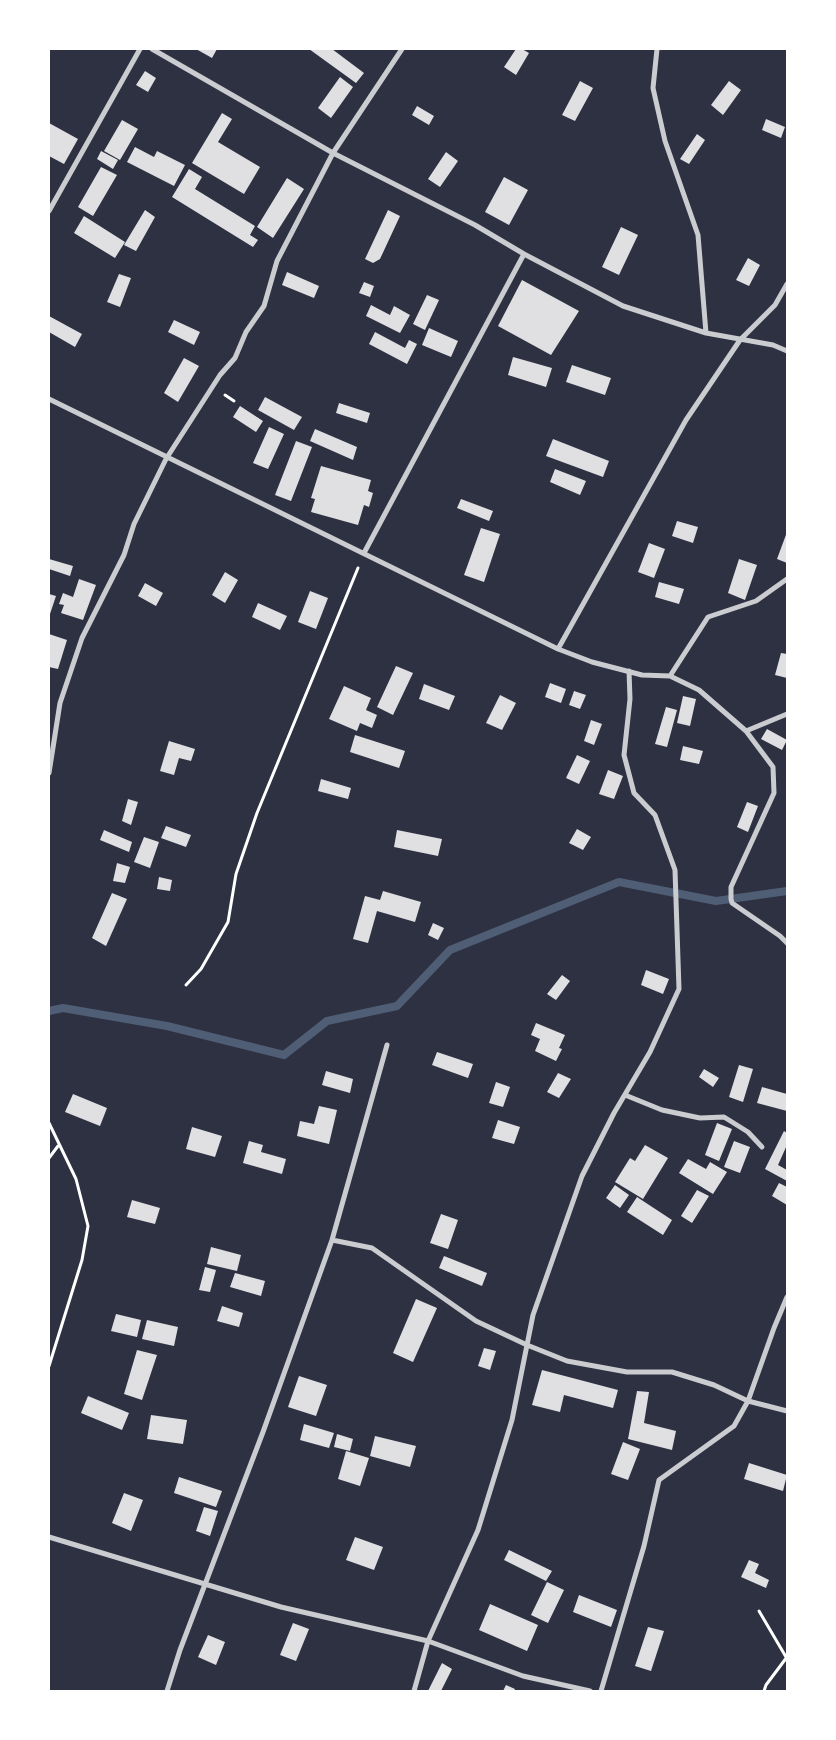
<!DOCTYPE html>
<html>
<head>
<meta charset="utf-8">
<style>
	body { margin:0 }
	#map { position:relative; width:836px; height:1740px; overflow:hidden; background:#2d3142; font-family:Jost,sans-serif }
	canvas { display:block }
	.frame { position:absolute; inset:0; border:50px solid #fff; pointer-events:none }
</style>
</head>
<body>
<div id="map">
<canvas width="836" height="1740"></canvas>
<div class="frame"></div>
</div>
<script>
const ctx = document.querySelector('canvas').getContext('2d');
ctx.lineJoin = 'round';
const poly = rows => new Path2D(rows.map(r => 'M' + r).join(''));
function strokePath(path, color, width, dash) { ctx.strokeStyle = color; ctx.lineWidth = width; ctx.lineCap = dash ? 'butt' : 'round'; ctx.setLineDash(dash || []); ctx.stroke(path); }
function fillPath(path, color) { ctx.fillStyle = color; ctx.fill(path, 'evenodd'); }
strokePath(poly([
	[49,1011,63,1008,167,1026,284,1055,327,1021,397,1006,450,950,619,882,716,901,787,891]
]), '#4f5d75', 8);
fillPath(poly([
	[196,49,217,49,212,58],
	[309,49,332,49,364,73,356,83],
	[516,49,522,49,529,53,516,75,504,67],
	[145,71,156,78,148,92,136,85],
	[340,77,353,87,331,118,318,108],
	[580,81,593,88,575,121,562,115],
	[729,81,741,90,723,115,711,105],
	[417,106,434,116,429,125,412,115],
	[222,113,232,119,218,142,260,167,244,194,192,163],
	[766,119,785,127,781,138,762,130],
	[122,120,138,129,120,160,104,151],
	[49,123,78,139,64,164,49,156],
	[697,134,705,140,689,164,680,159],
	[135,147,154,157,157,151,185,165,174,186,127,162],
	[101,151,118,160,113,169,97,159],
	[446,152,458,161,440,187,428,179],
	[101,167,117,175,93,216,78,207],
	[189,169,202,177,195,189,255,226,250,235,258,240,253,247,172,197],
	[504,177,528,190,509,225,485,212],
	[287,178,304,189,273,238,257,227],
	[145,210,155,217,136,251,124,245],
	[388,210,400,216,380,259,373,263,365,259],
	[84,216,125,242,115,258,74,233],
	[621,227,638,235,619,275,602,267],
	[748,258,760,265,749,286,736,280],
	[287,272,319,286,314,298,282,285],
	[119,274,131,278,120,307,107,302],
	[522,280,579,311,551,355,498,326],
	[364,282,374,286,370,297,359,293],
	[427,295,439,300,425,330,413,324],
	[371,305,390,315,394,306,410,315,400,333,366,316],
	[49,316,82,334,75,347,49,332],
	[174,320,200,332,194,345,168,332],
	[429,328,458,341,451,357,422,345],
	[375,332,405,348,409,340,417,344,407,364,369,344],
	[513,357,552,368,546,387,508,375],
	[184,358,199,366,178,402,164,393],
	[572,365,611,378,605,395,566,382],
	[265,397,302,417,294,430,258,410],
	[339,403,370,413,367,423,336,413],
	[240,406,263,421,256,432,233,417],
	[269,427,284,434,268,469,253,463],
	[315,429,357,447,353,460,310,441],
	[553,439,609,461,603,477,546,456],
	[296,441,312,447,291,501,275,495],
	[321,466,371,480,368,491,373,493,369,507,364,505,358,525,311,512,315,499,311,498],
	[555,469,586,481,580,495,550,482],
	[461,499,493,511,489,521,457,508],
	[677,521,698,527,693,543,672,536],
	[481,528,500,534,484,582,464,575],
	[787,532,787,563,777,559],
	[649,543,665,549,654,578,638,572],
	[49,559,73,566,70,576,49,569],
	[739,559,757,565,745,600,728,593],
	[225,572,238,580,225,603,212,595],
	[79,579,96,585,83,620,61,613,64,605,59,604,63,593,73,597],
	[659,582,684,589,679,604,655,597],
	[145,583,163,593,156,606,138,596],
	[310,591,328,598,316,629,298,622],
	[49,594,56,596,49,617],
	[258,603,287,616,280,630,252,617],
	[49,634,67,640,58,669,49,667],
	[781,653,787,654,787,678,775,675],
	[396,666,413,673,393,715,377,707],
	[550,683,566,689,561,703,545,697],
	[424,684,455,696,449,710,419,699],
	[344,686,371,698,366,710,377,715,372,728,360,723,357,731,329,719],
	[574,691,586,695,580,709,569,705],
	[500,695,516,703,502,730,486,723],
	[683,696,696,699,690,726,677,723],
	[666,707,677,710,667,747,655,744],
	[591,720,602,724,594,745,584,741],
	[767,729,787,740,782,750,761,739],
	[355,735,405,751,399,768,350,752],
	[169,741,195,749,191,761,179,758,174,775,160,771],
	[683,746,703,751,699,764,680,760],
	[577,755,590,761,579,784,566,778],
	[608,770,623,776,614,799,599,794],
	[321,779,351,788,348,799,318,791],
	[128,799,138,802,131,825,122,821],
	[747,802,758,806,748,832,737,827],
	[166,826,191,835,186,847,161,838],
	[577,829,591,837,583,850,569,843],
	[104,830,132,842,129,852,100,840],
	[397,830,442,839,438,856,394,847],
	[144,837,159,842,150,868,134,862],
	[117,863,130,867,125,883,113,881],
	[159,877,172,880,170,891,157,889],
	[383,891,421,902,415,922,377,911,368,943,353,939,365,896,380,900],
	[112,893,127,899,106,946,92,938],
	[433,923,444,928,438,940,428,935],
	[646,970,669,979,663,994,641,985],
	[562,975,570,981,556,1000,547,994],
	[536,1023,565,1035,559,1048,562,1049,556,1061,535,1051,540,1039,531,1035],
	[437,1052,473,1064,468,1078,432,1065],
	[739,1065,753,1069,743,1102,729,1097],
	[704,1069,719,1078,713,1087,699,1077],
	[326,1071,353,1079,350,1093,322,1085],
	[558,1073,571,1079,559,1098,547,1092],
	[496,1082,510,1087,503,1107,489,1103],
	[762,1087,787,1094,787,1111,757,1103],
	[73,1094,107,1108,100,1126,65,1112],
	[319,1106,337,1110,329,1144,297,1136,300,1121,314,1124],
	[498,1120,520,1127,514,1144,492,1138],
	[717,1123,732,1129,719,1161,705,1155],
	[192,1127,222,1136,215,1157,186,1149],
	[784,1131,787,1133,787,1145,778,1165,787,1170,787,1181,765,1169],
	[249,1141,263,1145,261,1152,286,1159,282,1174,243,1163],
	[734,1141,750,1147,740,1173,724,1167],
	[645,1145,668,1158,643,1199,615,1182,630,1158,635,1161],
	[688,1159,706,1169,710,1162,727,1172,713,1194,679,1173],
	[779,1183,787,1187,787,1205,772,1196],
	[615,1185,629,1195,620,1208,606,1198],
	[697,1190,709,1196,692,1223,681,1216],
	[637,1197,672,1220,663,1235,627,1212],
	[132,1200,160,1208,155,1224,127,1217],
	[441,1214,458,1220,448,1249,430,1243],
	[211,1247,241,1255,237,1271,207,1264],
	[444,1256,487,1273,482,1286,439,1268],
	[205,1267,216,1270,210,1292,199,1290],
	[235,1273,265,1281,261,1296,230,1287],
	[416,1299,437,1308,413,1362,393,1353],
	[222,1306,243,1313,239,1327,217,1321],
	[116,1314,141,1320,137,1337,111,1331],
	[147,1320,178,1327,174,1346,142,1339],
	[484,1348,496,1351,490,1370,478,1366],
	[137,1350,157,1355,142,1400,124,1394],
	[542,1370,618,1390,613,1408,564,1395,560,1412,532,1405],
	[299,1376,327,1385,316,1416,288,1407],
	[637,1391,649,1392,644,1423,676,1431,672,1450,628,1439],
	[88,1396,129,1413,122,1430,81,1413],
	[151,1415,187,1420,183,1444,147,1439],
	[304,1424,334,1433,329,1448,300,1440],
	[337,1434,353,1439,350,1451,334,1447],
	[375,1436,416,1446,410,1467,370,1456],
	[623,1442,640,1449,628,1480,611,1474],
	[346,1451,369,1458,360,1486,338,1479],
	[749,1463,787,1475,783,1491,744,1479],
	[179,1477,222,1491,216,1507,174,1493],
	[124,1493,143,1500,131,1531,112,1523],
	[204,1507,218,1511,210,1536,196,1531],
	[355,1537,383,1547,374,1570,346,1560],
	[509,1550,552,1571,546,1581,504,1560],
	[749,1560,759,1564,755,1573,769,1580,766,1588,741,1577],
	[547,1582,564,1590,548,1623,531,1615],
	[579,1595,617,1610,611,1627,573,1612],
	[490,1604,538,1625,527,1651,479,1630],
	[293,1623,309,1629,296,1661,280,1655],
	[648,1627,664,1631,651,1671,635,1666],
	[208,1635,225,1642,216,1665,198,1657],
	[442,1663,452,1669,441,1691,428,1691],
	[506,1685,515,1689,514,1691,503,1691]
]), '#e0e0e3');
strokePath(poly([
	[225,395,234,401],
	[186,985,201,969,228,922,236,874,257,813,358,568],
	[49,1123,76,1179,88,1226,82,1260,49,1366],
	[49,1158,58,1146],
	[759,1611,786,1657],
	[764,1691,766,1685,787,1657]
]), '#fff', 3);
strokePath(poly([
	[152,49,333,153,475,225,524,254,623,306,706,333,773,345,787,351],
	[657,49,653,88,665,141,698,235,706,333],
	[49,211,140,49],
	[49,399,558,649,592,662,642,675,670,676,699,690,746,731,773,767,774,793,731,887,731,899,732,903,780,936,787,943],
	[364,553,524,254],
	[558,649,686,420,740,340,775,305,787,284],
	[670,676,708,617,756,601,787,579],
	[746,731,787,714],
	[49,773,60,703,82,638,124,555,134,524,166,459,220,375,235,358,246,332,264,306,277,261,333,153,402,49],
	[625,1095,662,1110,700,1118,724,1117,748,1132,762,1147],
	[332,1240,372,1248,476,1321,527,1345,567,1361,627,1372,672,1372,714,1385,748,1401,787,1411],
	[49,1537,281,1607,428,1641,523,1676,590,1691],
	[167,1691,180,1650,263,1432,332,1240,387,1045],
	[414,1691,428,1641,478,1530,512,1420,533,1315,582,1176,614,1113,650,1052,679,989,675,870,655,815,634,793,624,755,630,699,629,671],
	[601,1691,644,1546,659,1480,734,1426,748,1401,774,1328,787,1297]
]), '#caccd0', 5);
</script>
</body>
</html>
